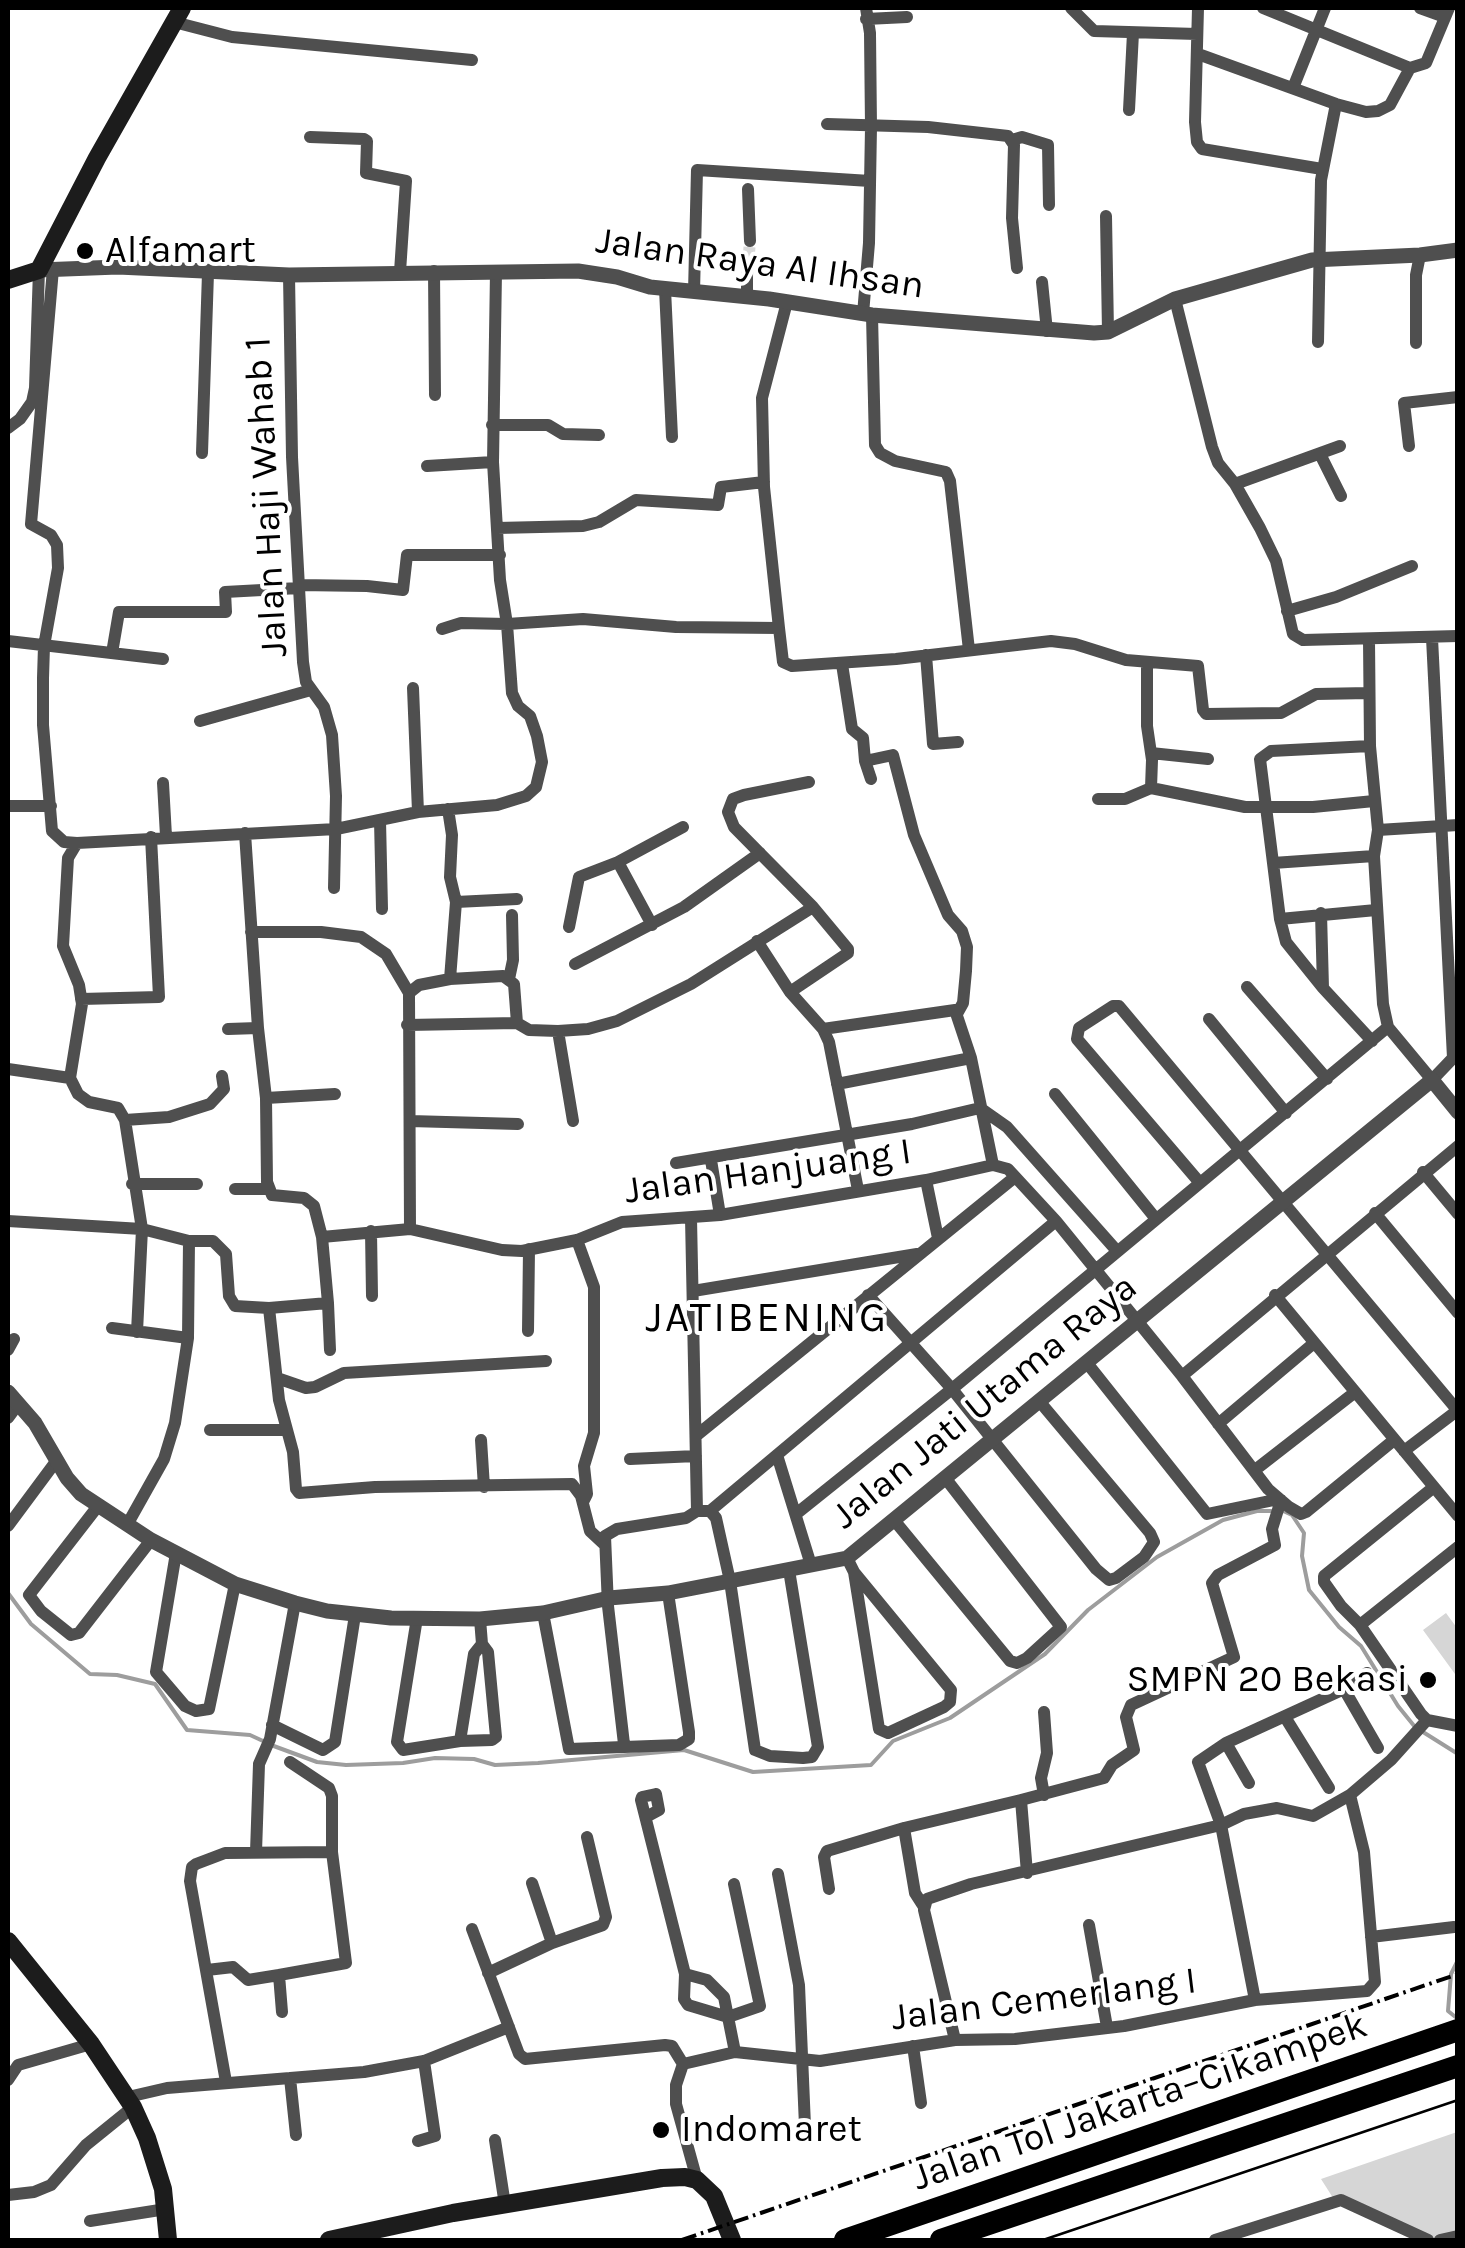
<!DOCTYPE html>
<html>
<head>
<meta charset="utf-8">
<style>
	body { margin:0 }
	#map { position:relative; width:1465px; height:2248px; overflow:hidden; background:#fff; font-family:Karla,sans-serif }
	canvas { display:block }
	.frame { position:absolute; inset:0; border:10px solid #000; pointer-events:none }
</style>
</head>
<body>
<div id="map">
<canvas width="1465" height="2248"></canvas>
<div class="frame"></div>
</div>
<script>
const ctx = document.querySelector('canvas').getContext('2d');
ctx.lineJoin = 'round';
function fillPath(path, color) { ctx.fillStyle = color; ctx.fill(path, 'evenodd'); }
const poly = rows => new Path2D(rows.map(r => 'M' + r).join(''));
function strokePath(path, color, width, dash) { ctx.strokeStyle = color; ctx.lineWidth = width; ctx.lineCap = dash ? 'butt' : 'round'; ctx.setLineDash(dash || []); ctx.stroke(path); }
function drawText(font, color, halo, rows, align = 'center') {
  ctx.font = font + ' Karla,sans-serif'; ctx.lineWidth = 8; ctx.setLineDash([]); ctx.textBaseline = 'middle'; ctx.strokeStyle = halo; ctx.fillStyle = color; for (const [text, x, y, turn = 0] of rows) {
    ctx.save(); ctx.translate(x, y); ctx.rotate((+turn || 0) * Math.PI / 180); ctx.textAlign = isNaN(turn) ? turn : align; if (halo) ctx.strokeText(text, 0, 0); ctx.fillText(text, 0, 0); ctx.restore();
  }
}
fillPath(poly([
	[1446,1613,1457,1628,1455,1674,1423,1630],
	[1457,2132,1457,2236,1436,2240,1335,2201,1321,2179]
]), '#d6d6d6');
strokePath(poly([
	[1281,1510,1292,1515,1304,1533,1302,1556,1309,1590,1339,1627,1361,1646,1398,1706,1415,1727],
	[8,1593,31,1624,90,1674,117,1675,155,1684,187,1730,250,1735,263,1741],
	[1423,1732,1458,1754],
	[271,1745,317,1762,346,1765,403,1763,435,1758,474,1759,495,1765,538,1763,684,1750,753,1772,871,1765,893,1741,950,1718,1045,1654,1088,1610,1157,1557,1223,1520,1257,1511,1271,1511],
	[1458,1960,1451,1974,1448,2011,1458,2019]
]), '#9d9d9d', 4);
strokePath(poly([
	[747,277,750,241]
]), '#d9d9d9', 12, [12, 6]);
strokePath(poly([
	[1071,8,1094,31,1197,34],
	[1198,8,1195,122,1197,142,1202,149,1322,169],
	[1263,8,1410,68],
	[1420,8,1445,17],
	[866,19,907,17],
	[174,22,232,37,472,60],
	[1198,54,1336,104,1366,112,1378,111,1390,105,1410,68,1426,63,1449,8],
	[1293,88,1325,8],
	[1129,110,1133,33],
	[827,124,928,127,1008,136,1014,145,1012,218,1017,268],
	[310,137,364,139,367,141,366,173,406,181,400,272],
	[1012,140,1022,137,1048,145,1049,205],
	[748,189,750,241],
	[1106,216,1108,332],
	[53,269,31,524,51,535,57,545,58,568,44,646,43,678,43,725,52,831,64,842,77,843],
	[434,271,435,395],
	[289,275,292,457,303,662,306,682,324,707,332,735,336,796,334,888],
	[747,277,747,296],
	[1042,282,1047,331],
	[665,289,672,437],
	[694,292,697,170,870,181],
	[1175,299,1212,447,1218,463,1235,484,1260,528,1276,561,1293,634,1303,640,1458,636],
	[863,314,869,243,871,127,870,33,866,8],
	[872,315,875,445,880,453,895,461,946,472,950,481,969,650],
	[1318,342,1321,180,1336,104],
	[1416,343,1416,275,1420,255],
	[492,425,548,425,563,434,599,435],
	[8,428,20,419,32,402,35,388,39,270],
	[1409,446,1404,403,1458,397],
	[202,453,208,273],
	[1320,454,1341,496],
	[427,466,493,462],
	[1235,484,1340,446],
	[497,528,583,526,599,522,636,500,718,505,721,487,764,482],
	[299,585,367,586,403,590,407,555,500,555],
	[1287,611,1336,597,1412,566],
	[779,628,764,487,762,398,787,302],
	[442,629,461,623,507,624,583,619,676,627,779,628,783,662,792,666,896,659,1051,641,1075,644,1126,660,1198,666,1203,710,1206,714,1281,713,1316,694,1369,693],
	[1432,638,1453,1058],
	[1369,640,1370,746,1378,830,1374,856,1383,1004,1388,1027,1432,1080,1453,1058,1458,1057],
	[8,641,163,659],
	[112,653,119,612,226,612,225,592,299,588],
	[926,655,933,744,958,742],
	[1147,663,1147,726,1152,760,1151,788,1245,807,1313,807,1374,801],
	[842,664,852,729,863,738,865,761,893,755,914,835,948,915,962,931,967,947,966,971,963,1003,958,1012],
	[413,688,418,812],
	[200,721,311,690],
	[1151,753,1208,759],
	[865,761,871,779],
	[163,783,166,836],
	[1098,799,1125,799,1151,788],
	[8,806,51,806],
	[448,809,452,835,450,877,456,902,450,979],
	[380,820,382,909],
	[1378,830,1458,825],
	[618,862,652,925],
	[1273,863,1374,856],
	[456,902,517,899],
	[1321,913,1323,988,1372,1041],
	[1280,919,1376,910],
	[569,927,579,877,618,862,683,827],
	[251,932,321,932,361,937,386,954,409,993],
	[757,941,790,992,823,1029,829,1042,858,1190],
	[575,964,684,907,760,853],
	[509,979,513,960,512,915],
	[1247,987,1327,1079],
	[1323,988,1286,942,1280,919,1260,759,1271,751,1370,746],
	[790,992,848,953,848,949,813,907,734,827,728,812,733,799,744,795,809,782],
	[81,999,159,997,151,837],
	[1209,1019,1286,1113],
	[407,1025,517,1023,529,1030,558,1031,588,1029,617,1021,691,984,813,907],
	[228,1029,258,1028],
	[823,1029,955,1010,971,1058,993,1165],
	[558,1031,573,1121],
	[8,1069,70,1078],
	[837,1084,971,1058],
	[1055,1094,1156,1219],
	[266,1098,335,1094],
	[125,1120,169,1117,210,1104,224,1089,222,1076],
	[410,1121,518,1124],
	[711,1160,720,1215],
	[676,1163,912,1124,980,1108,1007,1127,1117,1251],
	[1423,1172,1458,1214],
	[926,1180,938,1238],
	[1200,1183,1077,1039,1079,1028,1113,1006,1119,1006,1458,1411],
	[132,1184,197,1184],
	[235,1189,269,1189],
	[1375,1213,1458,1313],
	[691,1218,697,1511],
	[8,1221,142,1229,189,1241,213,1241,226,1254,229,1296,235,1306,269,1308,328,1303,322,1237,314,1206,304,1198,272,1195,267,1182,266,1098,258,1028,245,833],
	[410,1229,409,993,419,985,450,979,503,976,514,984,517,1023],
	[371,1231,372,1296],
	[322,1237,410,1229,502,1250,522,1251,577,1240,622,1222,720,1215,926,1180,993,1165,1008,1169,1056,1221,1182,1376,1268,1489,1289,1507,1301,1514,1306,1512,1394,1440],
	[577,1240,594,1287,594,1433,584,1466,587,1494,584,1500],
	[693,1291,917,1254],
	[868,1295,952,1389,1096,1569,1109,1580,1116,1578,1144,1557,1154,1542,1150,1533,1040,1402],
	[1275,1295,1458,1516],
	[328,1303,330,1350],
	[269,1308,279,1400,293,1452,296,1489,299,1493,375,1487,572,1484,581,1496,590,1531,604,1544],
	[112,1328,188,1338],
	[528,1331,529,1249],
	[137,1332,142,1229,125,1120,118,1108,89,1102,78,1094,70,1078,82,1004,79,985,63,946,68,858,77,843,336,829,418,812,497,805,526,796,536,787,542,762,537,736,530,716,518,706,512,693,507,624,500,580,493,462,496,272],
	[8,1350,14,1339],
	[1087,1363,1207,1514,1279,1499],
	[1182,1376,1458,1146],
	[277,1378,306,1388,315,1387,344,1373,546,1361],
	[8,1418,19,1403],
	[1218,1424,1314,1343],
	[210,1430,285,1430],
	[697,1435,1015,1177],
	[481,1440,484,1487],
	[1404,1451,1458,1410],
	[777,1455,811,1565],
	[630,1459,696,1456],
	[1255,1470,1354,1393],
	[1434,1487,1324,1576,1324,1582,1341,1606,1360,1625,1421,1714,1427,1720,1458,1726],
	[98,1506,29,1595,41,1611,71,1635,79,1633,151,1540],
	[710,1511,716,1518,730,1581,755,1750,770,1756,803,1758,812,1757,818,1747,789,1570],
	[710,1511,1056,1221],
	[796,1514,952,1389,1388,1027],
	[894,1520,1010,1661,1017,1663,1027,1658,1061,1627,946,1479],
	[127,1525,164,1459,175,1423,188,1338,189,1241],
	[8,1526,57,1460],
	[176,1553,156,1672,185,1706,196,1711,209,1709,235,1584],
	[847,1558,854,1572,951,1690,950,1702,944,1707,888,1733,879,1729,854,1572],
	[543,1613,569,1749,679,1745,689,1739,689,1732,668,1593],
	[417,1618,397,1742,403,1750,460,1741,492,1740,496,1737,488,1652,482,1644],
	[1360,1625,1458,1547],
	[1344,1689,1378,1748],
	[1285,1717,1329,1788],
	[272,1725,323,1750,335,1742,355,1615],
	[460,1741,474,1654,482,1644,480,1619],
	[1226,1743,1249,1783],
	[624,1744,608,1606,605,1536,617,1529,686,1518,697,1511,710,1511],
	[290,1762,329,1788,332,1796,332,1852],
	[1044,1795,1041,1778,1047,1753,1044,1712],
	[646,1817,659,1810,656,1794,642,1797,641,1800,685,1974,707,1980,724,1997,735,2052],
	[904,1828,915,1893,924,1907],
	[256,1852,259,1764,270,1739,295,1603],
	[1027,1873,1021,1800,1104,1778,1112,1765,1134,1750,1126,1717,1131,1705,1234,1657,1212,1583,1218,1575,1275,1545,1272,1529,1281,1500],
	[778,1874,799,1985,805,2126],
	[532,1883,552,1943],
	[829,1889,824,1857,827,1851,904,1828,1021,1800],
	[1089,1925,1107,2027],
	[472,1929,519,2054,525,2059,665,2045,672,2046,683,2064],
	[1371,1937,1454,1927],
	[207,1970,233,1967,248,1980,279,1975,282,2012],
	[488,1973,552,1943,603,1925,606,1917,587,1837],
	[685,1974,684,1999,688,2005,728,2017,760,2006,734,1884],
	[1255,2000,1221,1825,1198,1762,1226,1743,1344,1689,1367,1673],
	[955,2040,924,1910,927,1899,971,1884,1221,1825,1244,1814,1277,1808,1313,1816,1350,1795],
	[913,2046,921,2103],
	[683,2064,735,2052,820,2061,955,2040,1015,2039,1124,2026,1255,2000,1367,1991,1375,1982,1364,1852,1350,1795,1391,1760,1427,1720],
	[683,2064,676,2085,676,2104,697,2180],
	[290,2078,296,2135],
	[8,2080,18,2065,91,2044],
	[226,2082,190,1881,192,1867,196,1864,225,1853,332,1852,346,1963,279,1975],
	[128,2097,167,2088,364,2072,424,2061,509,2027],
	[495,2140,505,2205],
	[418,2141,435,2136,424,2061],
	[8,2195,34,2192,51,2185,86,2145,133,2107],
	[90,2221,166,2209],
	[1215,2240,1341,2200,1428,2240],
	[1440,2240,1458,2236]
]), '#4f4f4f', 12);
strokePath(poly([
	[39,270,118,267,289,275,578,271,617,277,650,287,769,299,872,315,1094,333,1108,332,1175,299,1312,260,1420,255,1458,250],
	[8,1392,35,1423,67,1478,81,1494,151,1540,235,1584,295,1603,327,1611,391,1618,480,1619,543,1613,609,1598,668,1593,730,1581,847,1558,1432,1080,1458,1112]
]), '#4f4f4f', 15);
strokePath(poly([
	[8,280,39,270,97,158,182,8],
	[8,1941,91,2044,133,2107,147,2138,163,2189,168,2240],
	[329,2240,453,2213,662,2178,685,2177,697,2180,714,2196,732,2240]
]), '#1c1c1c', 18);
strokePath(poly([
	[845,2240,1458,2030],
	[941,2240,1458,2066]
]), '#000', 22);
strokePath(poly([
	[1043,2240,1458,2100]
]), '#000', 2.5);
strokePath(poly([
	[682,2240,1458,1974]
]), '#000', 4, [15, 5, 2.5, 5]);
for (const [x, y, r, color] of [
	[85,251,10,"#000"],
	[1428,1680,10,"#000"],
	[661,2130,10,"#000"]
]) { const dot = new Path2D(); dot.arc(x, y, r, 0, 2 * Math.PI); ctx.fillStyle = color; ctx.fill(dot); strokePath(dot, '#fff', 4); }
drawText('38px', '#000', '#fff', [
	["Alfamart",105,251],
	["SMPN 20 Bekasi",1408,1680,"right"],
	["Indomaret",681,2130]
], 'left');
drawText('38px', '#000', '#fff', [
	["Jalan Raya Al Ihsan",760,264,8],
	["Jalan Haji Wahab 1",267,497,-93],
	["Jalan Hanjuang I",768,1172,-8],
	["Jalan Jati Utama Raya",985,1402,-39],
	["Jalan Cemerlang I",1044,2000,-7],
	["Jalan Tol Jakarta–Cikampek",1140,2102,-19]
]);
ctx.letterSpacing = '2.5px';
drawText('42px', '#000', '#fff', [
	["JATIBENING",767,1319]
]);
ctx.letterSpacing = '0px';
</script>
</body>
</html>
